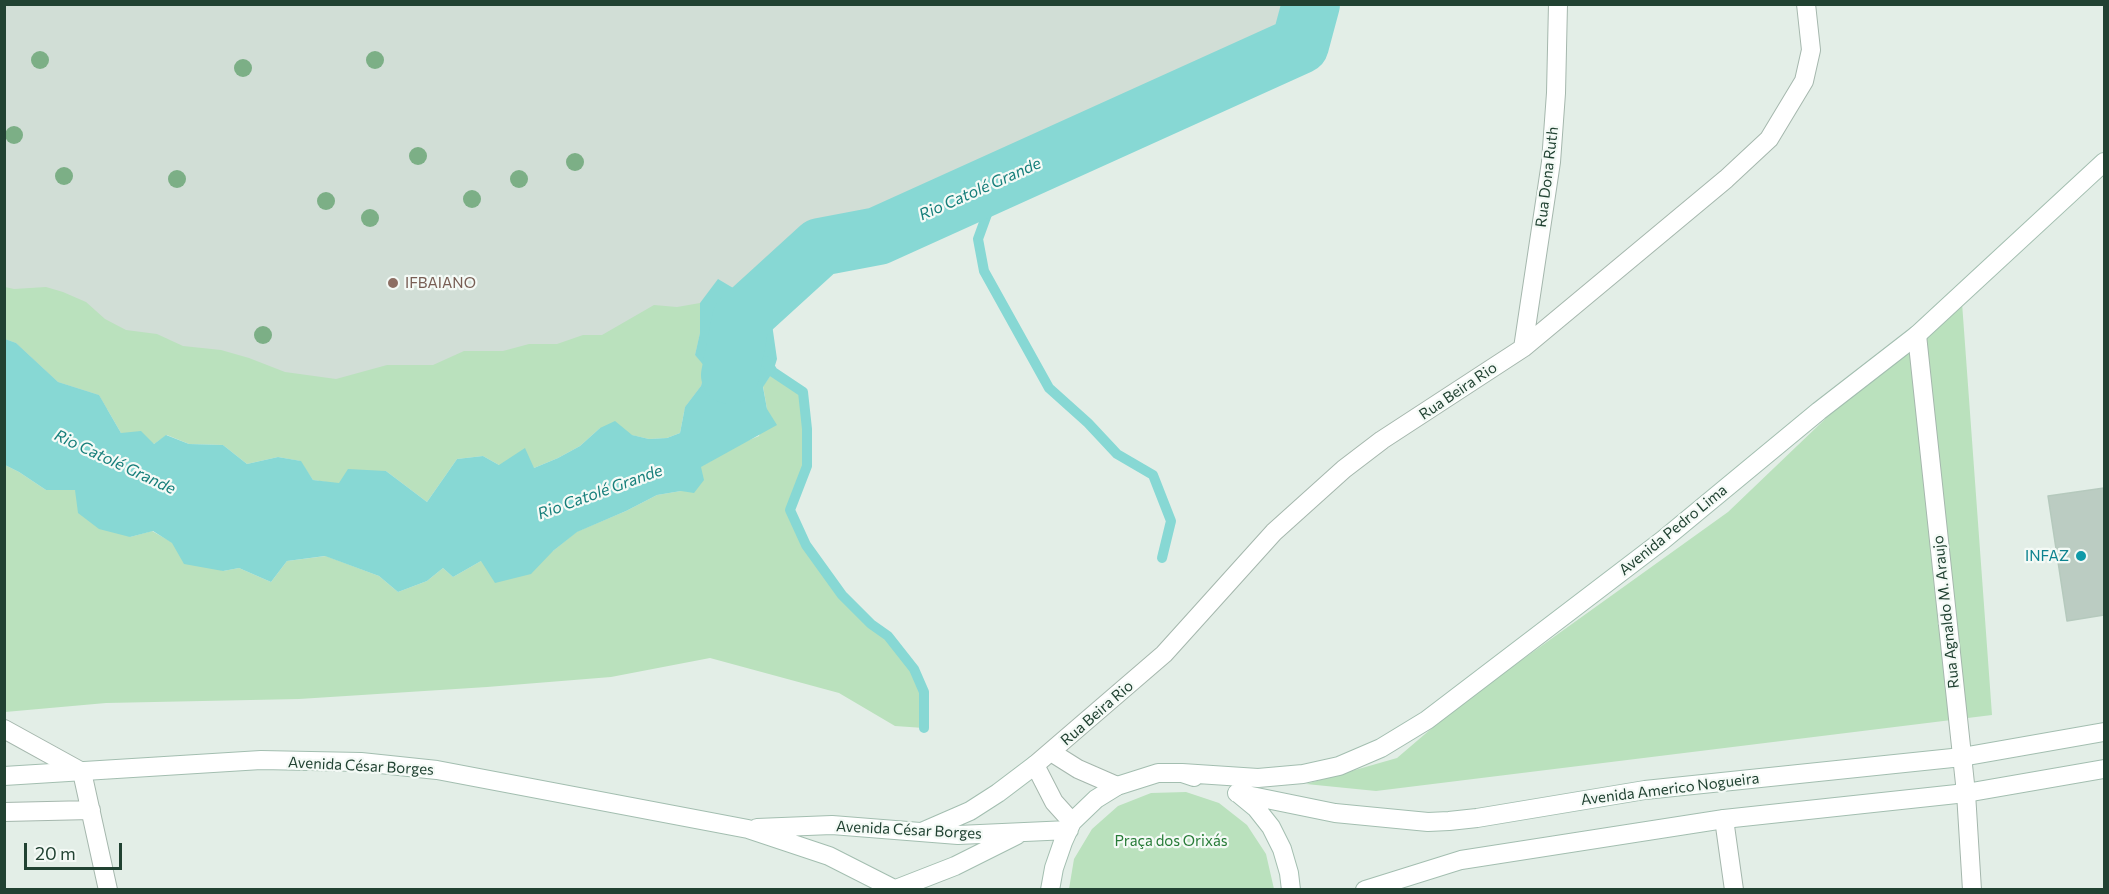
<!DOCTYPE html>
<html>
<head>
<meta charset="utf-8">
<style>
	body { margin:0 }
	#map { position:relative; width:2109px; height:894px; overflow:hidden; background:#e3eee7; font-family:Commissioner,sans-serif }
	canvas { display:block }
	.frame { position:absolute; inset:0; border:6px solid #214232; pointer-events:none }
	.scale { position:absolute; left:24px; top:843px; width:98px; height:27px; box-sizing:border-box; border:3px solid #214232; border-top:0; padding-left:8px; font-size:18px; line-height:21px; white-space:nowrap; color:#214232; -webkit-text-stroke:4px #f4faf6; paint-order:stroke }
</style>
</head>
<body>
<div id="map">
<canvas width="2109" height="894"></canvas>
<div class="frame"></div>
<div class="scale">20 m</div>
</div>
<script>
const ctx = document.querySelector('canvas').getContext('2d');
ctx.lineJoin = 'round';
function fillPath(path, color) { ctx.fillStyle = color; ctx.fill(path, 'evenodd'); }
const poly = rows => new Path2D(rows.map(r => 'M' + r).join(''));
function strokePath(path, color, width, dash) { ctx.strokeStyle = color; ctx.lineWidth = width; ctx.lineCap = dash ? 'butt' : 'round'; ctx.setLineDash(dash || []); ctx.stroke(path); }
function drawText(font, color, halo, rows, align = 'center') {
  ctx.font = font + ' Commissioner,sans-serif'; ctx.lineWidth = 4.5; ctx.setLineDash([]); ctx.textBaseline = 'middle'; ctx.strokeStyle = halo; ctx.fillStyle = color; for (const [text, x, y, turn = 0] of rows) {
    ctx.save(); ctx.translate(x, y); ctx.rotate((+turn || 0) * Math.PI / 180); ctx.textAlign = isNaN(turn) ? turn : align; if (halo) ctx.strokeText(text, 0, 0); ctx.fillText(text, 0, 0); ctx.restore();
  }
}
fillPath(poly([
	[4,5,1311,5,1300,45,878,236,820,247,742,319,722,411,5,409]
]), '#d1ded6');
fillPath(poly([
	[5,287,14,289,46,287,63,292,86,302,105,319,126,330,157,334,183,346,221,350,249,358,285,372,336,379,387,365,433,365,464,351,503,351,529,344,557,344,583,335,602,335,654,305,677,307,700,303,700,333,695,355,706,367,701,386,685,407,680,433,667,438,649,439,600,428,580,446,558,458,534,468,499,465,483,456,457,459,427,502,386,471,339,484,313,480,300,461,278,457,247,464,223,445,189,444,167,435,154,444,121,433,99,395,58,382,16,343,5,339],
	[1961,289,1992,715,1376,791,1306,784,1397,758,1459,705,1728,512],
	[773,372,803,392,807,429,807,466,790,510,806,545,842,595,871,624,888,636,914,669,924,692,924,728,895,726,839,693,710,658,611,677,487,687,299,699,106,703,5,712,5,465,19,472,46,490,75,490,130,537,152,531,223,571,239,568,271,582,287,561,326,556,379,576,398,592,427,581,443,568,453,577,481,561,553,551,576,532,626,511,657,495,681,491,700,467,744,442,759,436,767,409,763,386],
	[1186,792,1219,803,1247,825,1266,854,1274,889,1069,889,1074,859,1092,829,1118,806,1151,793]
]), '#bae1bd');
fillPath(poly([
	[718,279,770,310,777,359,773,372,763,387,767,409,777,425,701,467,704,480,694,493,681,491,657,495,626,511,577,532,553,551,531,574,495,583,481,561,453,577,443,568,427,581,398,592,379,576,325,556,287,561,271,582,239,568,223,571,184,564,172,543,153,531,130,537,99,529,78,513,75,490,46,490,19,472,5,465,5,339,16,343,58,382,99,395,121,433,141,431,154,444,166,435,189,444,223,445,247,464,278,457,301,461,313,480,339,483,348,469,386,471,427,502,457,459,483,456,499,465,525,448,534,468,558,458,580,446,600,428,615,421,632,435,649,439,667,438,680,433,685,407,701,386,706,368,695,355,700,333,700,303]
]), '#87d8d4');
strokePath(poly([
	[999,181,978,239,984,271,1049,388,1088,423,1117,454,1153,475,1171,521,1162,558],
	[766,361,773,372,803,392,807,429,807,466,790,510,806,545,842,595,871,624,888,636,914,669,924,692,924,728]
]), '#87d8d4', 10);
strokePath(poly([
	[730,375,741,319,820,247,878,236,1300,45,1311,4]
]), '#87d8d4', 58);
const building = poly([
	[2104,488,2104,615,2067,621,2048,496,2104,488]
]);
fillPath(building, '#bbccc2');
strokePath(building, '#b5c9bd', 1.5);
const street = poly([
	[1917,335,1966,793,1972,890],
	[1523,348,1551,162,1556,93,1558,4],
	[4,729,82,772,108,890],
	[1051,752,1078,769,1117,786],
	[4,812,91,810],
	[1724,819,1734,890],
	[1072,822,1054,802,1035,765,1164,654,1274,532,1344,469,1382,440,1523,348,1726,179,1769,139,1804,81,1811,50,1806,4]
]);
const secondary = poly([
	[1182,773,1258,778,1303,774,1339,766,1381,748,1427,720,1663,540,1819,411,1917,335,2104,162],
	[4,776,261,760,361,762,437,770,748,829,829,856,896,890],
	[1237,793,1335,813,1428,822,1449,821,1477,818,1645,790,1962,757,2104,732],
	[1239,794,1256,808,1271,827,1282,849,1289,873,1291,890],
	[757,828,832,825,958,835,1069,830],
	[924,831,970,811,998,793,1035,765],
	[896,889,955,866,1017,835],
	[1050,890,1054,868,1063,842,1072,822,1096,799,1117,786,1158,773,1182,773,1194,777],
	[1365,890,1461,860,1724,819,1966,793,2104,769]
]);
strokePath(street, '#a5b7ad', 20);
strokePath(secondary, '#a3beb0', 20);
strokePath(street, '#fff', 18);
strokePath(secondary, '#fff', 18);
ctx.fillStyle = '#7caf86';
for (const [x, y] of [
	[40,60],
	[375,60],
	[243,68],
	[14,135],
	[418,156],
	[575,162],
	[64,176],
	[177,179],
	[519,179],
	[472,199],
	[326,201],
	[370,218],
	[263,335]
]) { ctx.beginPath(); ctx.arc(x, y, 9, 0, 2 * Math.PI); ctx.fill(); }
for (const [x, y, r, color] of [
	[393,283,6,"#8d6e63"],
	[2081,556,6,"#0f9aa8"]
]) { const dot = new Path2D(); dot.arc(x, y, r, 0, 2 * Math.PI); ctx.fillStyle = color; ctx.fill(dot); strokePath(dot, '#f4faf6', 2); }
drawText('15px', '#214232', '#f4faf6', [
	["Rua Dona Ruth",1547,177,-83],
	["Rua Beira Rio",1458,391,-34],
	["Avenida Pedro Lima",1673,530,-39],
	["Rua Agnaldo M. Araujo",1946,612,-96],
	["Rua Beira Rio",1097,713,-41],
	["Avenida César Borges",361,766,3],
	["Avenida Americo Nogueira",1670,789,-7],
	["Avenida César Borges",909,830,3]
]);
drawText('15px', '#785e54', '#f4faf6', [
	["IFBAIANO",405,283]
], 'left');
drawText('15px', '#0d838f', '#f4faf6', [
	["INFAZ",2069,556]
], 'right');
drawText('15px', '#277c37', '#f4faf6', [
	["Praça dos Orixás",1171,841]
]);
drawText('italic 16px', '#157e7a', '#f4faf6', [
	["Rio Catolé Grande",980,189,-24],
	["Rio Catolé Grande",115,462,25],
	["Rio Catolé Grande",600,492,-20]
]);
</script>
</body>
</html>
